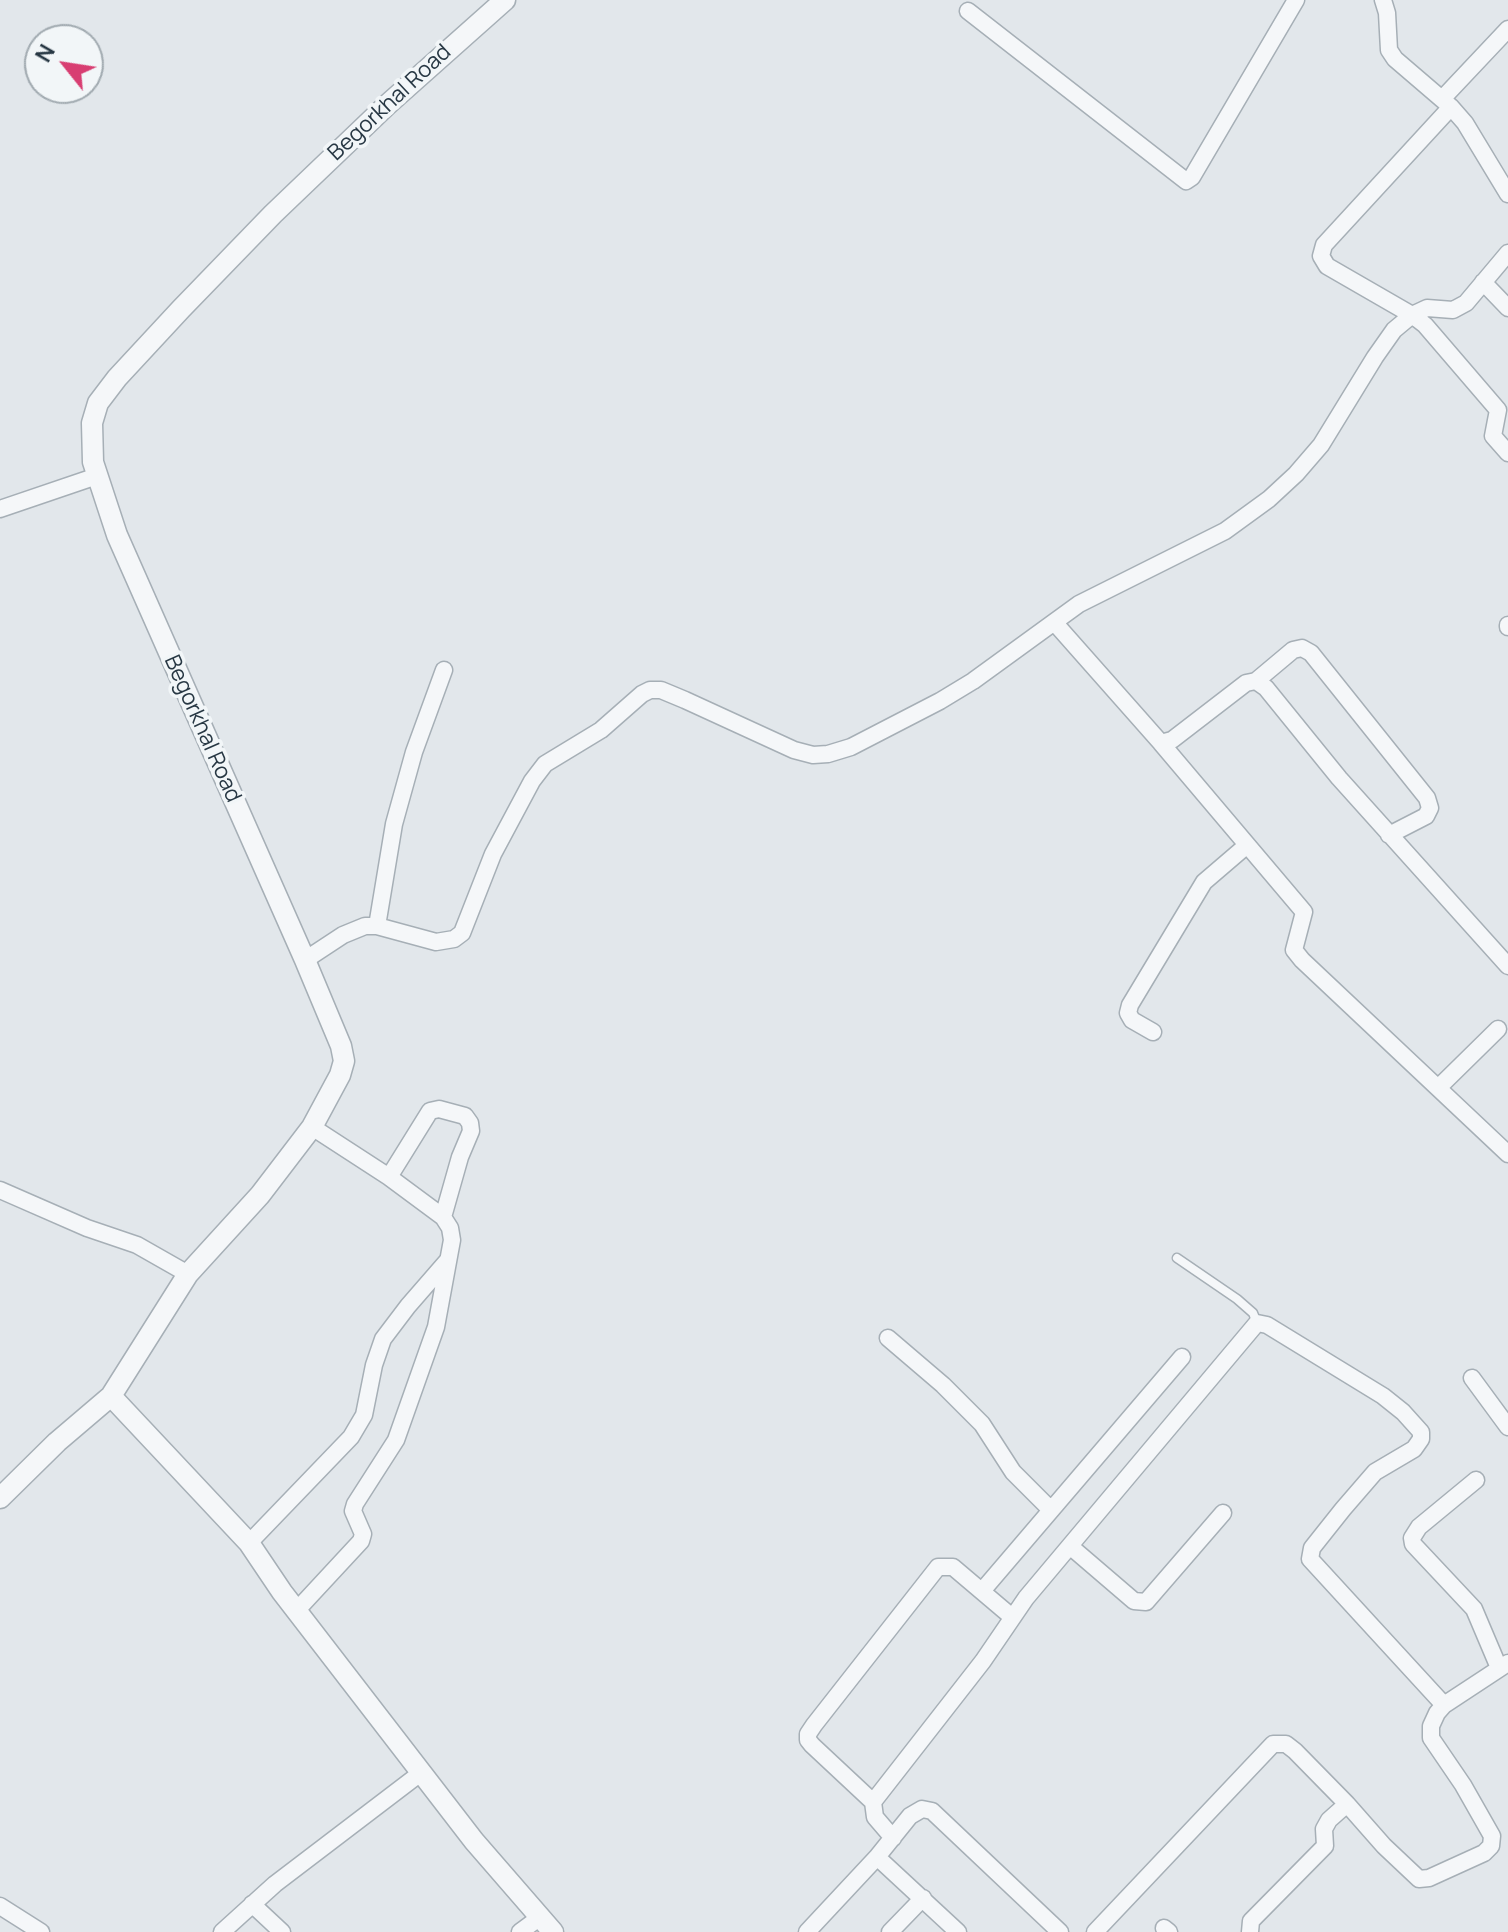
<!DOCTYPE html>
<html>
<head>
<meta charset="utf-8">
<style>
	body { margin:0 }
	#map { position:relative; width:1508px; height:1932px; overflow:hidden; background:#e2e7eb; font-family:Manrope,sans-serif }
	canvas { display:block }
	.north { position:absolute; left:24px; top:24px; width:80px; height:80px; box-sizing:border-box; background:#f2f6f8; border:2px solid #a1aab0; border-radius:50%; rotate:300deg; font-size:22px; font-weight:700; line-height:32px; text-align:center; color:#283844 }
	.north::after { content:''; display:block; margin:auto; width:28px; height:36px; background:#d83e72; clip-path:polygon(50% 0,100% 100%,50% 72%,0 100%) }
</style>
</head>
<body>
<div id="map">
<canvas width="1508" height="1932"></canvas>
<div class="north">N</div>
</div>
<script>
const ctx = document.querySelector('canvas').getContext('2d');
ctx.lineJoin = 'round';
const poly = rows => new Path2D(rows.map(r => 'M' + r).join(''));
function strokePath(path, color, width, dash) { ctx.strokeStyle = color; ctx.lineWidth = width; ctx.lineCap = dash ? 'butt' : 'round'; ctx.setLineDash(dash || []); ctx.stroke(path); }
function drawText(font, color, halo, rows, align = 'center') {
  ctx.font = font + ' Manrope,sans-serif'; ctx.lineWidth = 7; ctx.setLineDash([]); ctx.textBaseline = 'middle'; ctx.strokeStyle = halo; ctx.fillStyle = color; for (const [text, x, y, turn = 0] of rows) {
    ctx.save(); ctx.translate(x, y); ctx.rotate((+turn || 0) * Math.PI / 180); ctx.textAlign = isNaN(turn) ? turn : align; if (halo) ctx.strokeText(text, 0, 0); ctx.fillText(text, 0, 0); ctx.restore();
  }
}
const service = poly([
	[1177,1258,1237,1299,1253,1313,1257,1323]
]);
const minor = poly([
	[1383,0,1387,13,1389,50,1395,59,1451,107,1465,123,1508,194],
	[968,11,1186,181,1192,177,1296,0],
	[1442,99,1508,29],
	[1451,107,1324,245,1321,256,1327,266,1412,315,1425,325,1498,410,1493,436,1508,453],
	[1483,282,1508,308],
	[0,509,97,476],
	[1054,622,1161,743,1172,740,1246,683,1256,681,1266,688,1339,778,1508,966],
	[1508,625,1508,627],
	[1256,681,1293,650,1302,648,1311,653,1427,798,1430,808,1426,816,1389,835],
	[1161,743,1304,912,1294,950,1302,960,1508,1154],
	[377,926,394,824,414,752,444,670],
	[305,960,343,935,365,926,377,926,436,942,454,939,462,933,493,854,532,781,545,764,601,730,642,694,650,690,661,690,685,700,794,750,813,755,828,754,851,747,940,701,973,681,1079,604,1225,531,1269,499,1296,474,1321,445,1375,357,1394,330,1412,315,1427,308,1453,310,1466,303,1508,253],
	[1153,1032,1132,1020,1128,1013,1130,1005,1204,882,1246,846],
	[1438,1088,1498,1029],
	[389,1177,430,1111,439,1109,465,1116,470,1123,471,1131,460,1157,443,1217],
	[0,1190,87,1228,137,1245,188,1274],
	[888,1338,943,1385,982,1424,1013,1472,1051,1510],
	[1472,1378,1508,1427],
	[1476,1480,1419,1527,1412,1538,1413,1544,1474,1609,1499,1668],
	[249,1543,351,1437,364,1415,374,1365,383,1339,408,1306,448,1260],
	[1071,1547,1134,1601,1146,1602,1223,1513],
	[982,1591,1182,1357],
	[297,1610,361,1541,363,1534,353,1511,355,1504,396,1440,436,1327,452,1240,450,1228,443,1217,389,1177,312,1127],
	[873,1802,812,1745,808,1740,808,1734,814,1725,938,1567,953,1567,1012,1617],
	[893,1838,875,1817,873,1802,983,1661,1026,1598,1257,1323,1267,1325,1383,1396,1403,1412,1421,1432,1421,1439,1414,1449,1375,1472,1343,1509,1312,1548,1310,1559,1444,1705],
	[877,1857,958,1932],
	[252,1904,282,1932],
	[0,1906,41,1932],
	[1164,1928,1169,1932],
	[222,1932,275,1884,422,1772],
	[520,1932,539,1918],
	[807,1932,877,1857,910,1816,922,1809,932,1811,1060,1932],
	[890,1932,923,1898],
	[1095,1932,1273,1744,1286,1744,1295,1751,1347,1804,1384,1846,1419,1879,1429,1878,1484,1853,1491,1846,1492,1836,1463,1785,1431,1738,1431,1726,1437,1713,1444,1705,1508,1663],
	[1250,1932,1251,1921,1325,1846,1324,1829,1329,1820,1347,1804]
]);
const tertiary = poly([
	[111,1396,249,1543,282,1592,474,1841,553,1932],
	[0,1498,57,1442,111,1396,188,1274,260,1195,312,1127,340,1075,344,1061,341,1046,305,960,117,535,93,462,92,423,98,403,117,378,181,309,273,214,387,105,505,0]
]);
strokePath(service, '#a6afb6', 11);
strokePath(minor, '#a6afb6', 19);
strokePath(tertiary, '#a6afb6', 23);
strokePath(service, '#f5f7f9', 8);
strokePath(minor, '#f5f7f9', 16);
strokePath(tertiary, '#f5f7f9', 20);
drawText('22px', '#283844', '#f2f6f8', [
	["Begorkhal Road",390,103,-43],
	["Begorkhal Road",202,729,66]
]);
</script>
</body>
</html>
